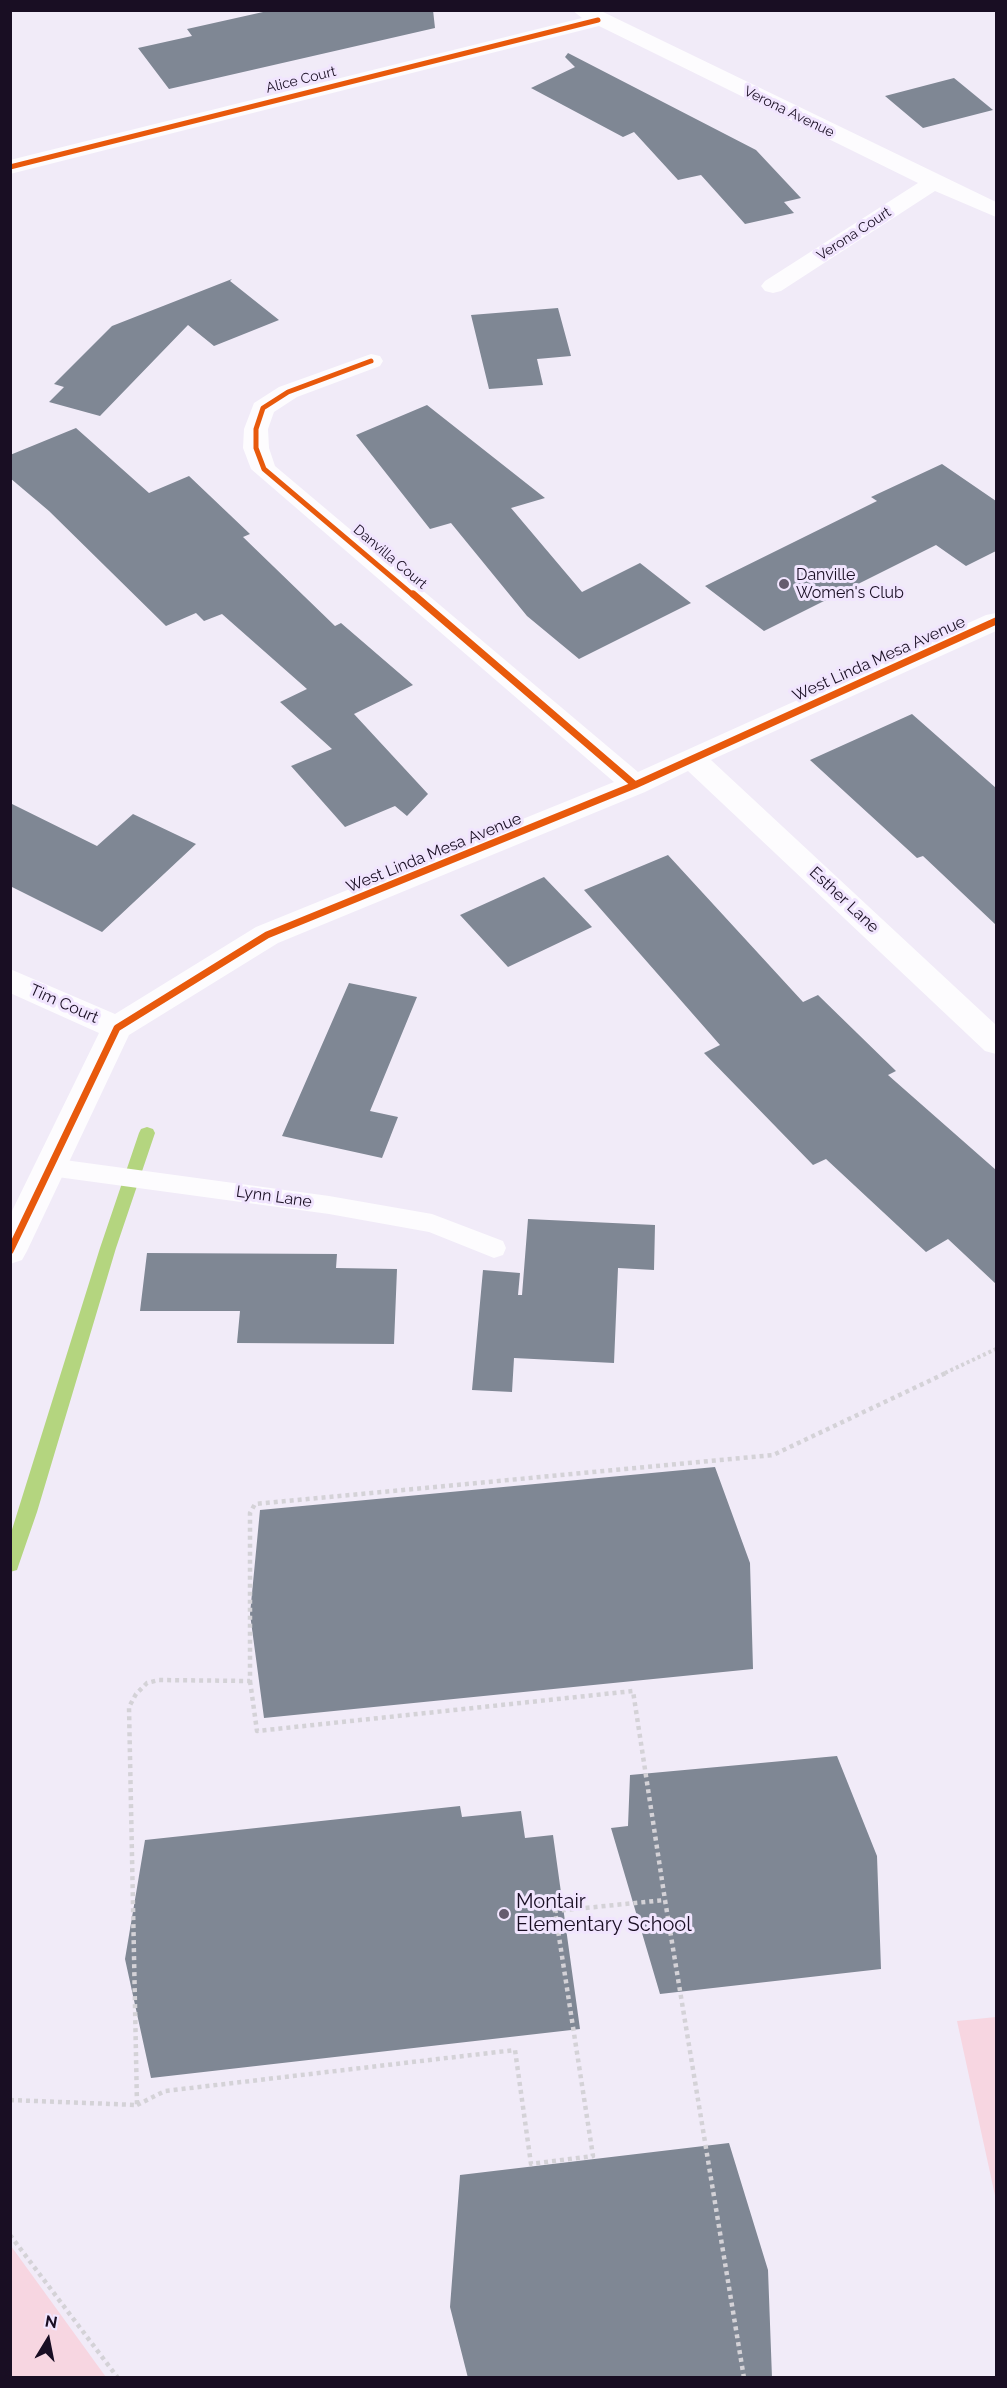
<!DOCTYPE html>
<html>
<head>
<meta charset="utf-8">
<style>
	body { margin:0 }
	#map { position:relative; width:1007px; height:2388px; overflow:hidden; background:#f1ebf8; font-family:Raleway,sans-serif }
	canvas { display:block }
	.frame { position:absolute; inset:0; border:12px solid #190e23; pointer-events:none }
	.north { position:absolute; left:18px; top:2310px; width:60px; height:60px; -webkit-text-stroke:4px #f1e5fe; paint-order:stroke; rotate:10deg; font-size:16px; font-weight:700; line-height:24px; text-align:center; color:#190e23 }
	.north::after { content:''; display:block; margin:auto; width:21px; height:27px; background:#190e23; clip-path:polygon(50% 0,100% 100%,50% 72%,0 100%) }
</style>
</head>
<body>
<div id="map">
<canvas width="1007" height="2388"></canvas>
<div class="frame"></div>
<div class="north">N</div>
</div>
<script>
const ctx = document.querySelector('canvas').getContext('2d');
ctx.lineJoin = 'round';
function fillPath(path, color) { ctx.fillStyle = color; ctx.fill(path, 'evenodd'); }
const poly = rows => new Path2D(rows.map(r => 'M' + r).join(''));
function strokePath(path, color, width, dash) { ctx.strokeStyle = color; ctx.lineWidth = width; ctx.lineCap = dash ? 'butt' : 'round'; ctx.setLineDash(dash || []); ctx.stroke(path); }
function drawText(font, color, halo, rows, align = 'center') {
  ctx.font = font + ' Raleway,sans-serif'; ctx.lineWidth = 6; ctx.setLineDash([]); ctx.textBaseline = 'middle'; ctx.strokeStyle = halo; ctx.fillStyle = color; for (const [text, x, y, turn = 0] of rows) {
    ctx.save(); ctx.translate(x, y); ctx.rotate((+turn || 0) * Math.PI / 180); ctx.textAlign = isNaN(turn) ? turn : align; if (halo) ctx.strokeText(text, 0, 0); ctx.fillText(text, 0, 0); ctx.restore();
  }
}
fillPath(poly([
	[996,2017,996,2200,957,2021],
	[11,2246,103,2373,106,2377,11,2377]
]), '#f7d6e1');
fillPath(poly([
	[147,1127,153,1129,155,1133,116,1248,37,1512,19,1564,17,1570,10,1572,10,1536,100,1248,139,1133,141,1129,147,1127]
]), '#b4d57f');
fillPath(poly([
	[272,10,433,10,435,28,169,89,138,48,192,36,187,29],
	[568,53,756,150,801,198,784,202,794,213,745,224,701,175,678,180,634,132,623,137,531,88,575,67,565,57],
	[954,78,993,110,923,128,885,96],
	[232,279,230,281,279,320,214,346,188,325,100,416,49,402,64,387,54,384,112,326],
	[558,308,571,356,537,359,543,385,489,389,471,315],
	[427,405,545,498,511,508,582,592,640,563,691,603,579,659,527,616,451,523,430,529,356,435],
	[76,428,149,493,189,476,250,534,243,537,335,626,341,623,413,685,354,714,428,794,407,816,395,806,345,827,291,766,332,749,280,702,307,689,222,614,204,621,196,613,166,626,49,511,10,478,10,455],
	[942,464,996,501,996,551,966,566,936,545,764,631,705,586,877,501,871,497],
	[912,714,996,788,996,925,923,856,917,858,810,760],
	[10,803,97,846,133,814,196,844,102,932,10,886],
	[668,855,803,1002,818,995,896,1071,888,1075,996,1170,996,1284,948,1239,926,1252,826,1159,813,1165,704,1053,720,1045,584,890],
	[544,877,592,927,508,967,460,915],
	[349,983,417,997,370,1111,398,1117,382,1158,282,1136],
	[528,1219,655,1225,654,1270,618,1268,614,1363,514,1358,512,1392,472,1390,483,1270,520,1273,518,1295,522,1295],
	[147,1253,337,1254,336,1268,397,1269,394,1344,237,1343,240,1311,140,1311],
	[715,1467,750,1563,753,1669,264,1718,250,1614,260,1510],
	[837,1756,877,1856,881,1969,660,1994,611,1828,628,1826,630,1775],
	[460,1806,462,1817,521,1811,525,1838,553,1835,580,2029,151,2078,125,1959,145,1840],
	[729,2143,768,2270,772,2378,468,2378,450,2307,460,2175]
]), '#7f8794');
strokePath(poly([
	[945,1373,996,1349]
]), '#d4d2d7', 4, [3, 3]);
strokePath(poly([
	[250,1681,257,1731,633,1691,665,1900],
	[10,2100,137,2105,129,1707,136,1694,147,1683,159,1680,250,1681,250,1513,255,1504,773,1455,948,1372],
	[137,2105,165,2091,515,2050,531,2164,593,2156,555,1911,665,1900,744,2378],
	[10,2235,118,2378]
]), '#d4d2d7', 4.5, [4, 4]);
fillPath(poly([
	[50,1158,329,1196,432,1214,503,1241,506,1248,503,1255,494,1258,429,1232,329,1214,50,1176,42,1173,38,1167,42,1161,50,1158]
]), '#fdfcfe');
fillPath(poly([
	[572,10,599,10,996,202,996,217,935,191,781,291,773,293,765,291,761,286,765,281,918,183,599,26,10,174,10,160,582,18,572,10],
	[371,354,380,356,383,361,380,366,297,397,274,412,268,429,269,448,275,466,638,772,986,615,996,613,996,631,711,760,996,1025,996,1054,985,1051,688,771,645,792,278,943,129,1035,27,1251,22,1260,10,1264,10,1215,99,1033,10,993,10,969,115,1014,256,927,614,782,251,469,243,448,244,429,254,403,279,387,371,354]
]), '#fdfcfe');
strokePath(poly([
	[10,167,598,20],
	[371,361,288,392,263,408,256,429,256,448,264,469,414,596]
]), '#e8590c', 5);
strokePath(poly([
	[413,594,635,785],
	[10,1251,117,1028,267,935,635,785,996,621]
]), '#e8590c', 7);
for (const [x, y, r, color] of [
	[784,584,6,"#655b6e"],
	[504,1914,6,"#655b6e"]
]) { const dot = new Path2D(); dot.arc(x, y, r, 0, 2 * Math.PI); ctx.fillStyle = color; ctx.fill(dot); strokePath(dot, '#f1e5fe', 2); }
drawText('14px', '#190e23', '#f1e5fe', [
	["Alice Court",301,80,-14],
	["Verona Avenue",789,112,26],
	["Verona Court",854,234,-33],
	["Danvilla Court",390,557,40]
]);
drawText('16px', '#190e23', '#f1e5fe', [
	["Danville",796,575],
	["Women's Club",796,593]
], 'left');
drawText('16px', '#190e23', '#f1e5fe', [
	["West Linda Mesa Avenue",879,659,-24],
	["West Linda Mesa Avenue",434,853,-22],
	["Esther Lane",844,900,43],
	["Tim Court",64,1004,24],
	["Lynn Lane",274,1197,8]
]);
drawText('20px', '#190e23', '#f1e5fe', [
	["Montair",516,1902],
	["Elementary School",516,1925]
], 'left');
</script>
</body>
</html>
